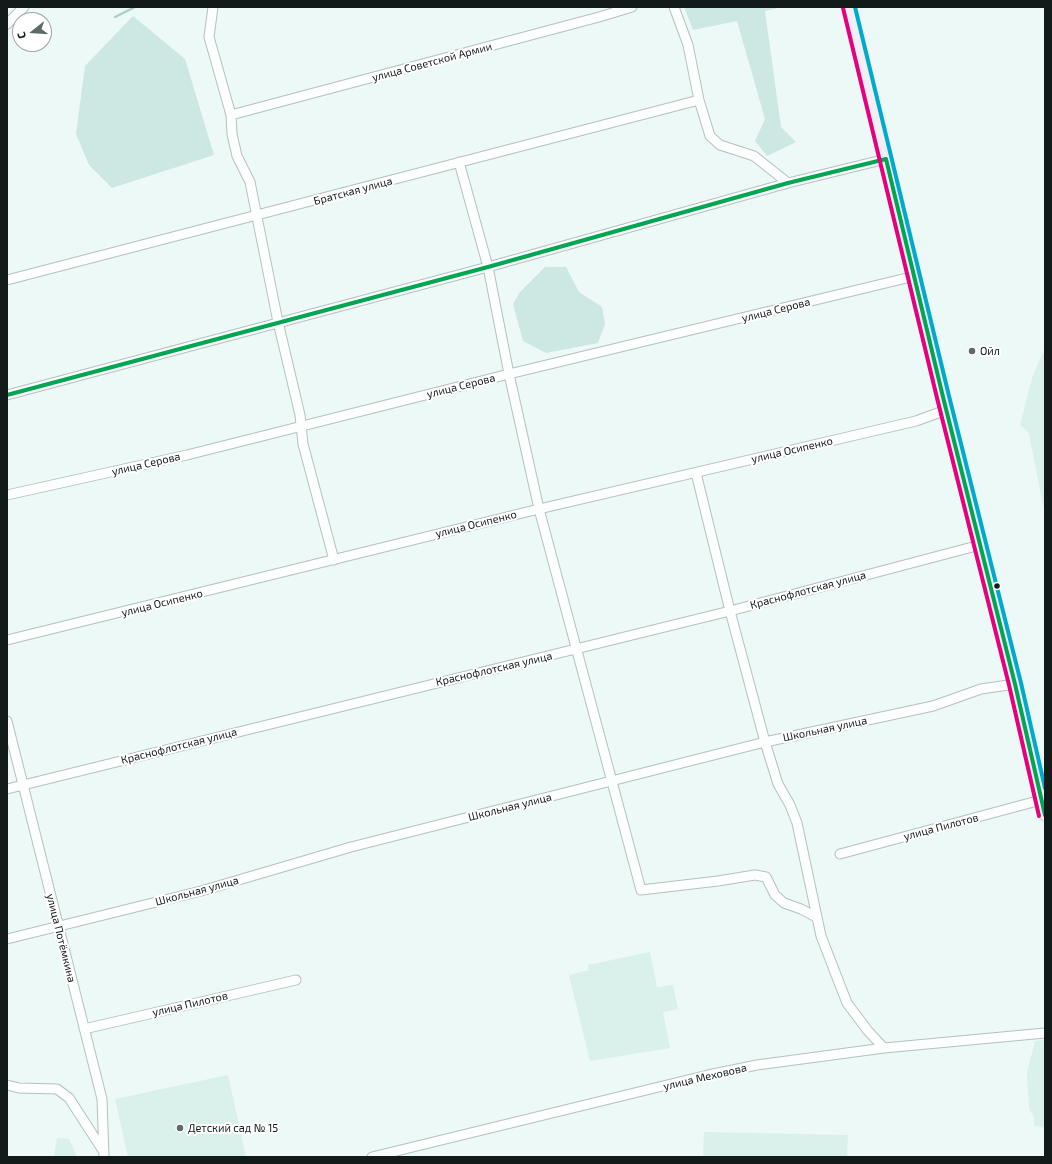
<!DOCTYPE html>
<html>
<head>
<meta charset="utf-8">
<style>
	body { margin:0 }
	#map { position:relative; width:1052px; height:1164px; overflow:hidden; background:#ecf9f6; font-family:"Exo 2",sans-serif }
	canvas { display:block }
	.frame { position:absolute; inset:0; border:8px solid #131b1a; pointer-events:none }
	.north { position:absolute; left:12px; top:12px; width:40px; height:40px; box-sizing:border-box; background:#fff; border:1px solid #a1a4a3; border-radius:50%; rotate:253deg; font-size:11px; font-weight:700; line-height:16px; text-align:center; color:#131b1a }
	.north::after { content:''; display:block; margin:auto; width:14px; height:18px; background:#5f6967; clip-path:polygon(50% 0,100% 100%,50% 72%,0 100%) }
</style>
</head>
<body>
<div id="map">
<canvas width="1052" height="1164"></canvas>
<div class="frame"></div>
<div class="north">С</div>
</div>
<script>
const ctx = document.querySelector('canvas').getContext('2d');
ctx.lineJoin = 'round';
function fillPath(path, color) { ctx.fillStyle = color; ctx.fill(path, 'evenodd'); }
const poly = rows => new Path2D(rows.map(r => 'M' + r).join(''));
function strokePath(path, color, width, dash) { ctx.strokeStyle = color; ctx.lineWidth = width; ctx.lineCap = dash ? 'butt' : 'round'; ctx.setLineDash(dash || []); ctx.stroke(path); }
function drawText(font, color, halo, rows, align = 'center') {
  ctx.font = font + ' "Exo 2",sans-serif'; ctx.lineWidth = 4; ctx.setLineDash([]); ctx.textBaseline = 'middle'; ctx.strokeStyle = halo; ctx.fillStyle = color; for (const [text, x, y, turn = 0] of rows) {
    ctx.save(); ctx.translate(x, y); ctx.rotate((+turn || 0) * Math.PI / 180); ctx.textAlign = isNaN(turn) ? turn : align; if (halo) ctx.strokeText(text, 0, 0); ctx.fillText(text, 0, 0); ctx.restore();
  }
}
fillPath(poly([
	[1045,349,1045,515,1029,434,1020,424,1033,375],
	[650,952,657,987,673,985,678,1009,663,1012,670,1048,590,1061,569,975,589,970,588,965],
	[1045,1040,1045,1127,1034,1126,1034,1117,1029,1109,1027,1073,1035,1041],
	[228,1075,246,1157,128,1157,115,1099],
	[704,1132,848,1135,847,1157,703,1157],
	[57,1138,69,1139,77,1157,54,1157]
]), '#daf0eb');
fillPath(poly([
	[684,7,782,7,765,11,781,127,796,142,767,156,755,141,765,119,737,21,693,30],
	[133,16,185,59,214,155,112,188,89,165,76,134,85,66],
	[545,267,566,267,579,292,602,307,605,324,598,343,546,353,523,341,513,304,520,292]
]), '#cde7e3');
strokePath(poly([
	[115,17,135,7]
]), '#a8d0c9', 2.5);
const minor = poly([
	[213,7,209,37,231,115,232,134,237,156,250,182,278,322,300,415,303,444,334,560],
	[674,7,688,45,699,100,710,136,720,145,754,156,788,183],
	[7,24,24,7],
	[231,115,599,17,632,7],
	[459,162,488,267,509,374,539,509,641,890,718,881,755,875,766,877,775,895,784,903,801,909,816,917],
	[7,280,699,100],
	[7,395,488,267,788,183,886,159],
	[696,473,730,611,765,742,778,784,790,805,797,823,821,936,847,1003,868,1031,884,1048],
	[7,495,187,455,509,374,915,276],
	[7,640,539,509,916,421,946,410],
	[7,721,102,1099,104,1157],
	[7,789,730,611,980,545],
	[840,854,1041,800],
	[7,939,201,891,351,847,765,742,933,706,981,689,1015,684],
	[84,1029,296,980],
	[7,1085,19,1088,57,1089,69,1098,102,1149],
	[372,1157,708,1075,757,1065,884,1048,1045,1033]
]);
const major = poly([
	[849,7,943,397,1015,684,1045,815]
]);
strokePath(minor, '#b6c0be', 11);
strokePath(major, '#cdd4d2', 13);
strokePath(minor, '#fcfefe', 9);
strokePath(major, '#f2eff3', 11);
strokePath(poly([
	[886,159,943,397,1015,684,1045,815],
	[7,395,488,267,788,183,886,159]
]), '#00a651', 4);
strokePath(poly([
	[843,8,937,398,1009,685,1039,816]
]), '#e5007d', 4);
strokePath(poly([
	[855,7,949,396,1021,683,1045,788]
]), '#00a9ce', 4);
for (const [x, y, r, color] of [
	[972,351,4,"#5f6967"],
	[997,586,3.5,"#131b1a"],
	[180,1128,4,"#5f6967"]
]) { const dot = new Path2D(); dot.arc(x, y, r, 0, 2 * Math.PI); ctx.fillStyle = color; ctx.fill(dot); strokePath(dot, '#fff', 1.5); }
drawText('11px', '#131b1a', '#fff', [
	["улица Советской Армии",432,62,-15],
	["Братская улица",353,191,-15],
	["улица Серова",776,310,-14],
	["улица Серова",461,386,-14],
	["улица Осипенко",792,450,-13],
	["улица Серова",146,464,-13],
	["улица Осипенко",476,524,-14],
	["Краснофлотская улица",808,590,-15],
	["улица Осипенко",162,603,-14],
	["Краснофлотская улица",494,669,-13],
	["Школьная улица",825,729,-12],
	["Краснофлотская улица",179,746,-14],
	["Школьная улица",510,807,-14],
	["улица Пилотов",941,827,-15],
	["Школьная улица",197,891,-15],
	["улица Потёмкина",61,938,76],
	["улица Пилотов",190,1004,-13],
	["улица Меховова",705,1077,-13]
]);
drawText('11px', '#131b1a', '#fff', [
	["Ойл",980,351],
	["Детский сад № 15",188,1128]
], 'left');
</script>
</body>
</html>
